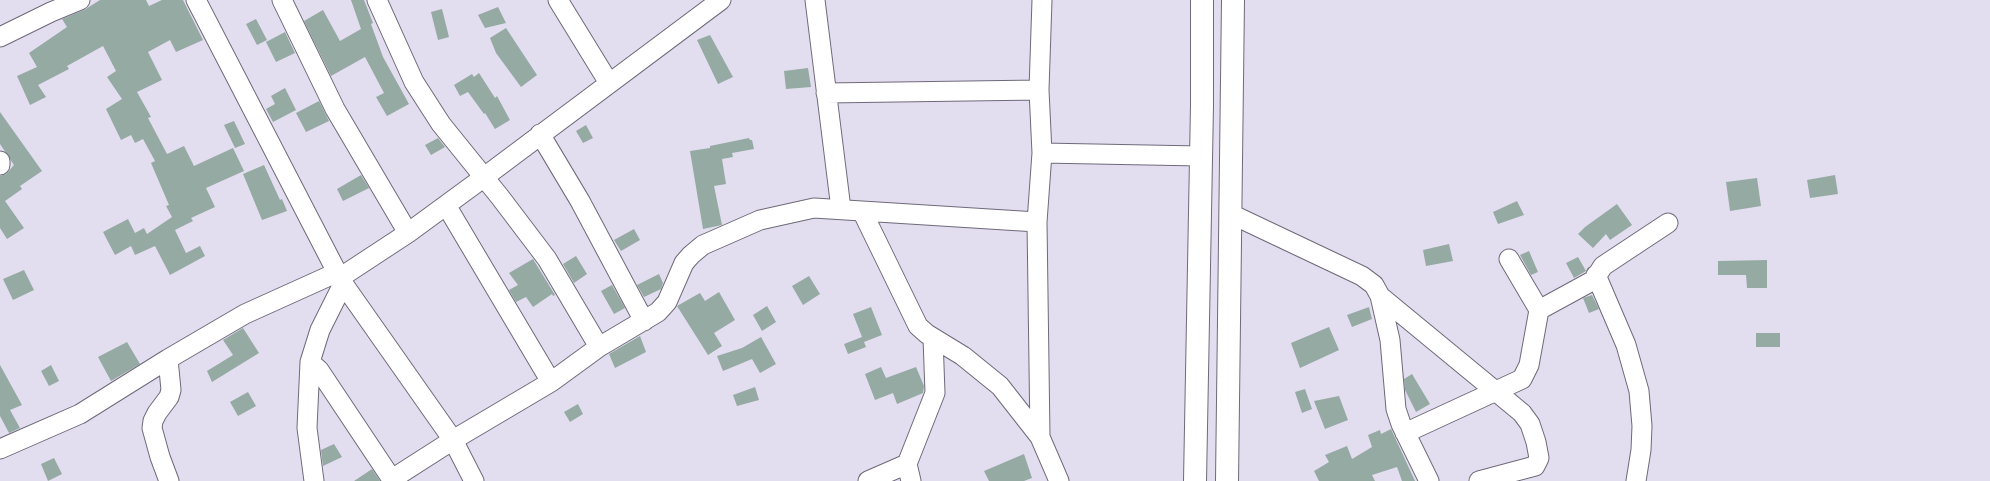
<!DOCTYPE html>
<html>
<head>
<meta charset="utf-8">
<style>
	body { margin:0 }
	canvas { display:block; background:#e2ddef }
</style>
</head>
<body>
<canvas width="1990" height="481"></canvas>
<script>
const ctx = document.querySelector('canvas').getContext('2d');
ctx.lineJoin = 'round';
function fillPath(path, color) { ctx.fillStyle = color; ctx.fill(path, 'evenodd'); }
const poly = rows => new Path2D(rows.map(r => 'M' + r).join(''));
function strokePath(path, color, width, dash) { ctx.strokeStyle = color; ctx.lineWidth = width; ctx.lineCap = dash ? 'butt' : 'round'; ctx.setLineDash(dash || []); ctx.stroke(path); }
fillPath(poly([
	[100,0,146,0,149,6,162,0,183,0,203,40,176,52,170,40,148,52,162,80,137,92,151,117,148,118,167,154,184,146,194,166,233,148,244,171,206,188,215,207,191,218,193,221,175,230,186,253,200,246,205,256,170,275,155,246,135,255,131,246,115,255,103,232,128,219,135,233,144,228,147,234,172,217,166,206,169,205,151,163,155,161,143,139,135,143,131,135,121,140,106,109,122,99,107,77,116,71,103,46,67,66,69,69,38,85,46,97,30,105,17,76,37,67,29,53,67,27,62,19,84,10],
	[351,0,364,0,373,23,371,24,383,57,409,104,387,116,376,97,384,93,365,57,331,76,304,21,323,10,340,41,361,29],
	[498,7,506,23,485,28,478,15],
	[442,9,449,37,438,40,431,12],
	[256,19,267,40,257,45,246,24],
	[506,28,537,75,521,87,496,53,490,38],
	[285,32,295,53,276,62,266,42],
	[710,35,733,77,718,84,697,40],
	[808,68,811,87,786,89,784,71],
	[479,73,495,98,497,96,510,120,495,129,485,113,484,114,468,92,460,96,454,85,472,74,474,77],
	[285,88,296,110,273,122,266,109,275,104,271,96],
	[319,101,329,121,306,132,296,113],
	[0,112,42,171,20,186,22,189,5,201,24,228,7,239,0,228,0,176,6,174,14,165,0,144],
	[234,121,245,144,235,148,224,125],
	[586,125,593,138,583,143,576,131],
	[438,138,445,147,431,155,425,145],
	[749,138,750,140,752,140,754,149,732,153,733,157,722,159,726,184,714,186,722,225,703,229,690,151,710,148,710,146],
	[264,165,280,200,282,199,287,211,262,220,243,174],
	[361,175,369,188,343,201,337,189],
	[1835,175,1838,194,1810,198,1807,180],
	[1757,178,1761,206,1730,211,1726,182],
	[1517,201,1524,215,1498,224,1493,212],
	[1617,204,1632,225,1610,240,1606,234,1593,248,1578,234,1585,227],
	[634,229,640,240,621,251,614,240],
	[1449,244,1453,261,1426,266,1423,250],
	[1529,251,1538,272,1531,275,1520,255],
	[576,256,587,274,574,283,563,264],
	[1578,257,1586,271,1574,278,1566,263],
	[533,259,555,295,553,296,552,294,533,307,526,297,516,302,509,290,518,285,509,273],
	[1767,260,1767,288,1747,288,1746,275,1718,275,1718,261],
	[24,270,34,290,13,300,3,279],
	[659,274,663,283,661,289,644,297,637,285],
	[809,276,820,294,803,305,792,286],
	[612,285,625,308,614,314,601,291],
	[719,292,735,320,714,333,722,346,708,355,677,306,700,293,705,301],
	[1592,295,1599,309,1589,313,1583,298],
	[767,306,776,322,762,331,753,315],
	[871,307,882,335,864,342,853,314],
	[1369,307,1372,319,1352,327,1347,315],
	[1329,327,1339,350,1300,368,1291,343],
	[243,328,259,353,212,382,207,371,233,355,223,340],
	[1756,333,1780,333,1780,347,1756,347],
	[640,336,646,352,615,368,609,354],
	[761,337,776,364,760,373,752,359,723,371,717,356,742,348],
	[862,337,866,347,848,354,844,344],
	[127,342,140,364,111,381,98,357],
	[0,365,22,405,10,410,20,428,9,433,0,416],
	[51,365,59,381,49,386,41,371],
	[881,367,886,378,916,367,924,386,923,393,897,404,893,393,875,400,865,374],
	[1412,374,1430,404,1416,412,1405,390,1404,379],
	[755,387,759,400,737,406,733,395],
	[1305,389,1312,409,1302,413,1295,392],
	[248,392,256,406,238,416,230,402],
	[1339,396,1348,420,1325,429,1314,401],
	[578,404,583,414,570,422,564,412],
	[1391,429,1415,481,1402,481,1397,467,1372,475,1375,481,1319,481,1314,471,1329,462,1325,455,1347,446,1352,459,1372,447,1368,435,1380,430,1381,434],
	[334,444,342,457,323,466,321,450],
	[1024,454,1032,478,1024,481,989,481,984,471],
	[54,458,62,474,48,481,41,464],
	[372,469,380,481,354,481]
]), '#95aaa3');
const minor = poly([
	[196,0,342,282,341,288,320,330,310,362,307,428,314,481],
	[282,0,335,109,408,233],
	[377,0,414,82,441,124,500,197,547,259,599,347],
	[558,0,609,83],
	[815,0,841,209],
	[0,37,51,12,80,0],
	[826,93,1039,90],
	[540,134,580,201,644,321],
	[1042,153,1200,156],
	[0,161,0,165],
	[446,205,551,382],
	[862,211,918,326,927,334,963,356,1000,386,1040,437,1059,481],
	[1231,214,1362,276,1374,285,1380,296,1390,340,1396,409,1401,424,1429,481],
	[1509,259,1539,310],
	[1596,275,1626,345,1639,391,1642,426,1641,450,1636,481],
	[341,277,408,233,483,178,721,0],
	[342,282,453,440,474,481],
	[1380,296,1522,413,1530,424,1536,442,1539,458,1535,466,1479,481],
	[168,359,171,390,169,397,157,413,153,421,152,428,160,457,169,481],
	[310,362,319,370,393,481],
	[1405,433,1522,379,1529,365,1539,310,1594,280,1603,266,1668,223],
	[1040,437,1037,222,1042,153,1039,90,1042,0],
	[0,449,80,414,168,359,245,314,338,272],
	[392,479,453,440,551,382,599,347,658,312,667,302,684,263,691,255,703,245,760,220,814,208,1037,222],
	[868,481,907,464],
	[911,481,907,464,935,393,933,338]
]);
const major = poly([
	[1195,481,1202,105,1202,0],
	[1227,481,1233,0]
]);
strokePath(minor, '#6f6a7a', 21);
strokePath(major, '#6f6a7a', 24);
strokePath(minor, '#fff', 19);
strokePath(major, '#fff', 22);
</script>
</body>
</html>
